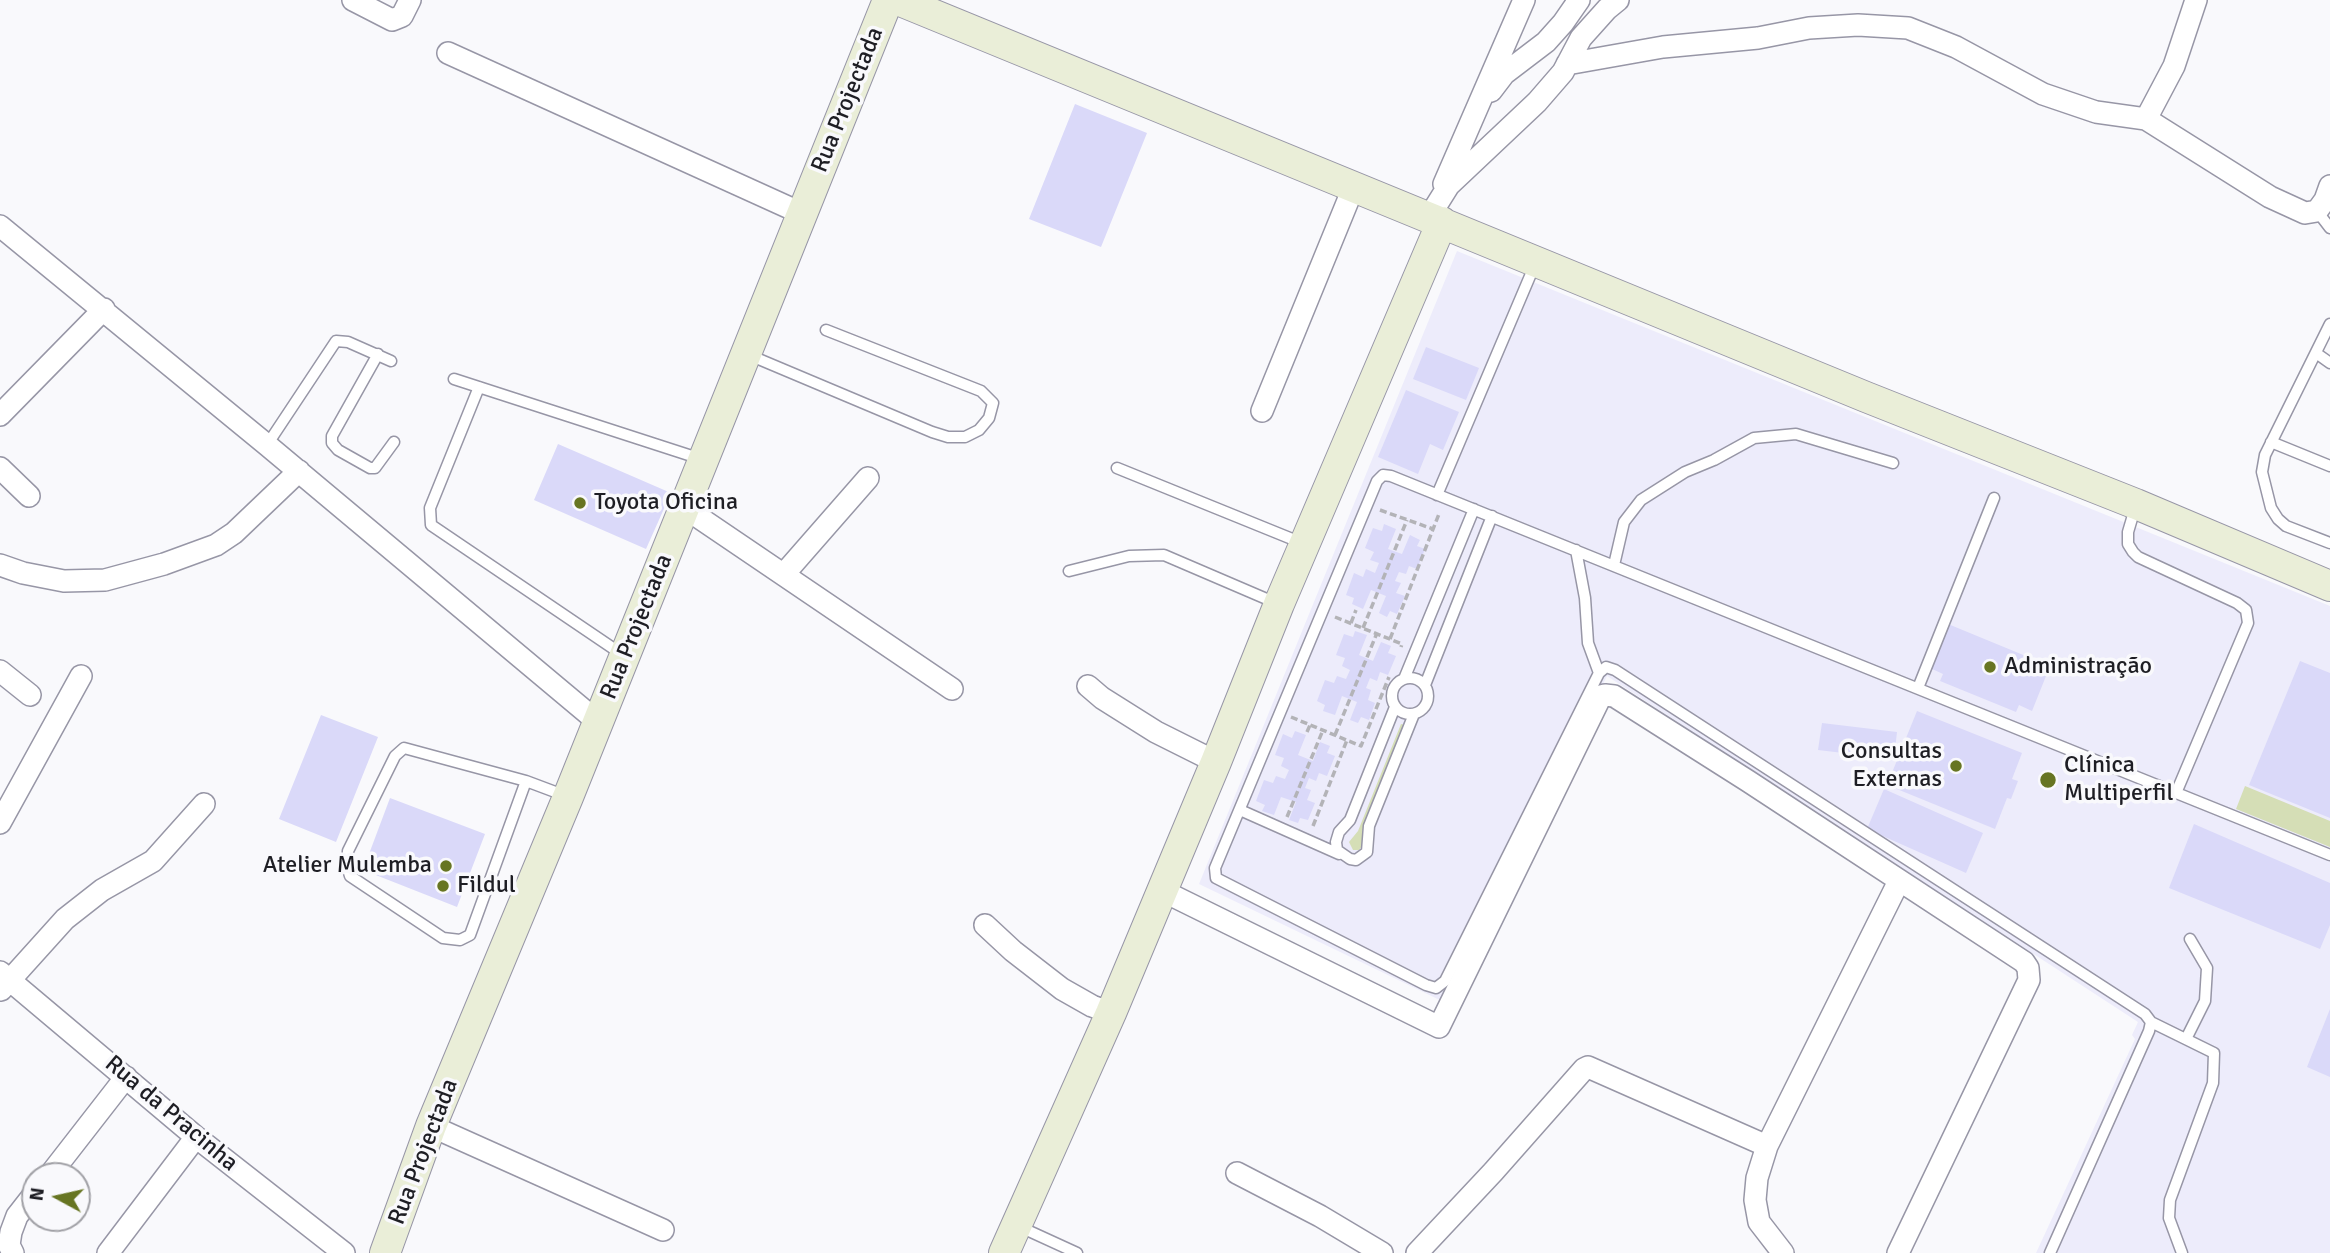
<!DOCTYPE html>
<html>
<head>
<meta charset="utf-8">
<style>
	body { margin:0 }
	#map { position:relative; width:2330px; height:1253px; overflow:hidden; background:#f9f9fc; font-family:Signika,sans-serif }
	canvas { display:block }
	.north { position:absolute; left:21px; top:1162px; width:70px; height:70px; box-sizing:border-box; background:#f9f9fc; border:2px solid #a1a1a6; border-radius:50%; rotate:278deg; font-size:19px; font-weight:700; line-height:28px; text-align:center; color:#1e1e24 }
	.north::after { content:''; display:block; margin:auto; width:24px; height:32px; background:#677522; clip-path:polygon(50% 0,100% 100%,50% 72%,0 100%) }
</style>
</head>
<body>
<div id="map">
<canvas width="2330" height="1253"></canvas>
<div class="north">N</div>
</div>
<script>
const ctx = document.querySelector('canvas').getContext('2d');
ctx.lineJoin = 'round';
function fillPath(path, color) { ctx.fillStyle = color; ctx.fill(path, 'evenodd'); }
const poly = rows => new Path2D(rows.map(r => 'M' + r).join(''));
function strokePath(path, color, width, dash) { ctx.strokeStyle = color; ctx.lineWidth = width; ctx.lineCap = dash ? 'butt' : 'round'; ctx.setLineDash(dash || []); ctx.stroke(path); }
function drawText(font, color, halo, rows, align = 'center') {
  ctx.font = font + ' Signika,sans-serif'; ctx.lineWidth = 7; ctx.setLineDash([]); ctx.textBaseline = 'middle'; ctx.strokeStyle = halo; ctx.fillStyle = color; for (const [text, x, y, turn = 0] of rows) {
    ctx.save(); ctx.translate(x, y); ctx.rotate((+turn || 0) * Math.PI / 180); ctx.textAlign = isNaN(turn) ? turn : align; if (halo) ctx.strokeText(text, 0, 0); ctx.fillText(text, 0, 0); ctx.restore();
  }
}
fillPath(poly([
	[1457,251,2330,606,2330,1253,2036,1253,2135,1039,2132,1035,2138,1022,1607,676,1446,1003,1199,884]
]), '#edecfb');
fillPath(poly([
	[1401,724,1405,725,1362,832,1362,846,1359,850,1353,850,1349,842,1358,831],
	[2245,786,2330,821,2330,847,2236,809]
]), '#d5deb6');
fillPath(poly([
	[1075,104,1147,133,1101,247,1029,219],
	[1426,347,1479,368,1466,400,1413,379],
	[1406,390,1459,412,1443,450,1430,444,1418,474,1378,457],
	[558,444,671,493,646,549,534,500],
	[1384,524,1396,529,1388,549,1402,554,1410,535,1420,540,1417,546,1425,549,1417,569,1409,566,1406,574,1399,572,1395,581,1401,583,1396,593,1405,596,1397,614,1390,611,1387,617,1379,613,1386,596,1371,590,1363,609,1352,604,1354,598,1346,595,1354,573,1363,577,1366,569,1375,573,1379,563,1370,560,1374,552,1365,548,1373,528,1382,531],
	[1948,624,2050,666,2032,711,2019,705,2016,712,1940,681,1943,674,1930,668],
	[1355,631,1367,635,1359,655,1373,661,1381,642,1391,646,1388,653,1396,656,1388,675,1380,672,1377,681,1370,678,1366,688,1371,690,1368,700,1375,703,1369,720,1361,717,1358,723,1350,720,1357,702,1342,696,1335,715,1323,711,1325,705,1317,701,1325,680,1334,683,1337,676,1346,679,1350,670,1342,666,1345,658,1336,655,1344,634,1353,637],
	[2300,661,2330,673,2330,818,2249,785],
	[1917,711,2022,753,2012,779,2018,781,2011,799,2007,798,1995,829,1887,785],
	[321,715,378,737,336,842,279,819],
	[1822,723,1897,732,1894,759,1818,750],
	[1295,731,1306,735,1298,755,1313,761,1320,742,1330,746,1327,753,1335,756,1327,776,1319,773,1316,781,1309,778,1305,788,1311,790,1307,800,1315,803,1308,820,1300,818,1298,823,1289,820,1296,802,1281,797,1274,815,1262,811,1265,805,1256,801,1264,780,1273,783,1276,776,1285,779,1289,770,1281,766,1284,758,1275,755,1283,734,1292,738],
	[1884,789,1983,833,1966,873,1867,829],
	[390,798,485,834,457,907,363,870],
	[2194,824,2330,883,2330,925,2320,949,2169,888],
	[2330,1009,2330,1077,2307,1067]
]), '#dad9f9');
const lane = poly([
	[2317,211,2330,228],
	[2330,324,2265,455,2262,472,2271,508,2278,519,2286,526,2330,543],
	[2316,353,2330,363],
	[378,354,332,436,332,443,338,450,370,468,375,468,394,442],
	[749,355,932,432,948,437,965,437,979,430,989,418,993,403,981,391,826,330],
	[454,379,701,459],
	[479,387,430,508,431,525,623,655],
	[2271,442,2330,466],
	[267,445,336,341,348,342,391,361],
	[1117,468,1302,543],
	[1437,495,1536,262],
	[2136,505,2128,532,2128,544,2133,552,2138,557,2237,603,2246,610,2248,623,2176,793],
	[1576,550,1585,598,1588,643,1599,673],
	[1614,565,1624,522,1641,500,1685,472,1714,460,1754,438,1796,434,1893,463],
	[1069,571,1129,556,1164,555,1276,603],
	'1392 696a18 18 0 1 1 36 0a18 18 0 1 1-36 0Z',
	[1404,679,1474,509],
	[1425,685,1492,516],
	[1918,688,1994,498],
	[1395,707,1350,820,1339,832,1336,842,1337,850,1350,859,1356,860,1367,852,1369,826,1414,714],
	[526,781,470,935,460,940,443,938,350,876,347,866,348,851,395,756,404,748,526,781,566,796],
	[1240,810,1339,854],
	[2151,1022,2214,1053,2213,1083,2170,1200,2169,1218,2182,1253],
	[2186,1039,2205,1001,2207,968,2190,939],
	[1018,1226,1077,1253],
	[2050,1253,2149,1031,2151,1022,2145,1014,1615,670,1606,667,1599,673,1445,981,1436,988,1426,985,1216,878,1215,868,1377,481,1383,475,1391,476,2330,855]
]);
const street = poly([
	[353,0,392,20,402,16,410,0],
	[448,53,803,214],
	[1567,64,1663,47,1758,38,1809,28,1858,25,1908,28,1956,47,2043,94,2096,112,2146,119,2270,197,2305,213,2317,211,2325,200,2330,186],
	[1491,91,1504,74,1546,42,1563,23,1579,0],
	[2146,119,2174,66,2196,0],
	[1444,184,1524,0],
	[1429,217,1449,185,1537,102,1563,72,1581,38,1607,9,1618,0],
	[0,226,267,445,598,722],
	[1262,411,1354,186],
	[0,415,104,309],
	[0,468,29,496],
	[685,508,952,689],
	[0,565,23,573,64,581,105,580,164,564,216,545,234,533,299,471],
	[784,574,868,478],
	[0,671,30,695],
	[1088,686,1102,698,1156,732,1216,762],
	[0,823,81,676],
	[1163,891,1439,1027,1601,696,1605,695,1614,696,1748,781,2024,962,2028,968,2029,980,1898,1253],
	[985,925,1013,951,1062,989,1092,1006,1111,1013],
	[0,972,196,1137,344,1253],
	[1,990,65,919,102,890,153,861,204,804],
	[431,1126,663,1230],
	[1237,1173,1320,1216,1382,1253],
	[49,1176,126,1077],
	[13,1253,9,1245,11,1232,17,1216,35,1193],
	[108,1253,196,1137],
	[1417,1253,1493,1172,1584,1069,1588,1067,1767,1146],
	[1783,1253,1759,1222,1755,1200,1757,1178,1767,1146,1899,881]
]);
const secondary = poly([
	[898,0,1866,397,2136,504,2330,586],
	[385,1253,431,1126,568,797,888,0],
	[1004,1253,1111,1013,1216,762,1279,604,1442,222]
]);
strokePath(lane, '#9796a6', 13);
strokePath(street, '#9796a6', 24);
strokePath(secondary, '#9796a6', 32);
strokePath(poly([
	[1380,510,1433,529],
	[1335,617,1402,644,1401,647],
	[1351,623,1356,610],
	[1363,628,1407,520],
	[1390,639,1439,514],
	[1291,717,1361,746,1389,677],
	[1307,732,1310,725],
	[1335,735,1377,633],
	[1287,817,1323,730],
	[1313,826,1347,740]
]), '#b3b3b7', 3.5, [7, 3.5]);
strokePath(lane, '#fff', 10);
strokePath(street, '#fff', 21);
strokePath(secondary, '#eaeed8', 30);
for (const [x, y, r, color] of [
	[580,503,7,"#677522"],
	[1990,667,7,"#677522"],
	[1956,766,7,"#677522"],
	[2048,780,9,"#677522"],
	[446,866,7,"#677522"],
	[443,886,7,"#677522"]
]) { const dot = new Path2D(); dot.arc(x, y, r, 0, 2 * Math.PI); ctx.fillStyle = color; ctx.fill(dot); strokePath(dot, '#f9f9fc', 2.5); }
drawText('24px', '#1e1e24', '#f9f9fc', [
	["Rua Projectada",848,100,-68],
	["Rua Projectada",637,627,-68],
	["Rua da Pracinha",171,1114,40],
	["Rua Projectada",424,1152,-69]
]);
drawText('24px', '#1e1e24', '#f9f9fc', [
	["Toyota Oficina",594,503],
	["Administração",2004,667],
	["Consultas",1942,752,"right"],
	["Externas",1942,780,"right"],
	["Clínica",2064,766],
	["Multiperfil",2064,794],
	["Atelier Mulemba",432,866,"right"],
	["Fildul",457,886]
], 'left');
</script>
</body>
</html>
